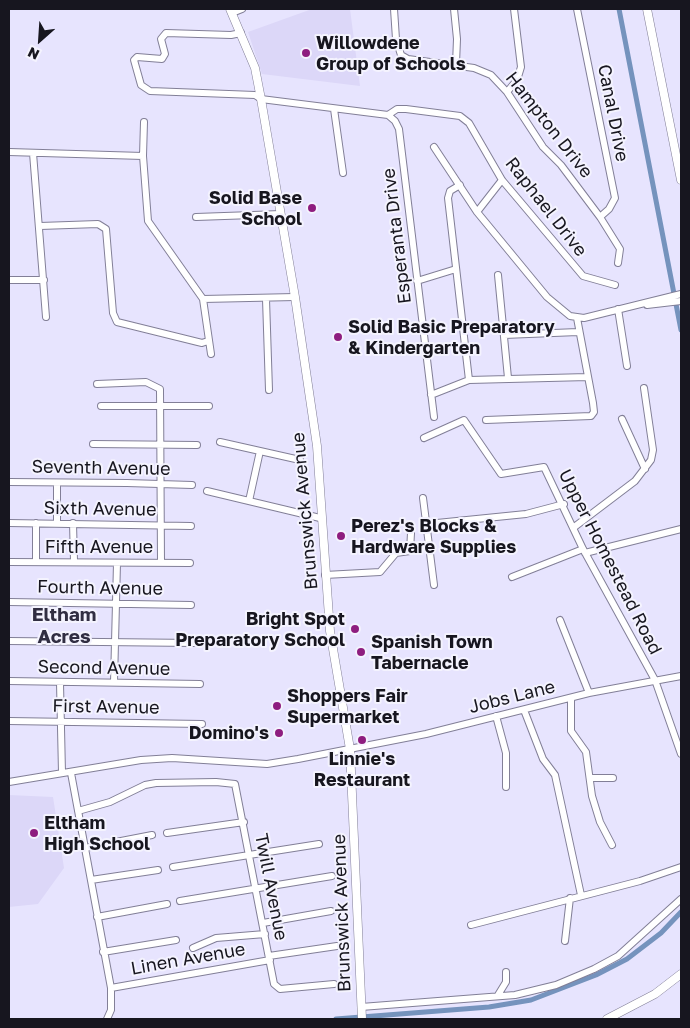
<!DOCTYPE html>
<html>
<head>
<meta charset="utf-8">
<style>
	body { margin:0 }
	#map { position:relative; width:690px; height:1028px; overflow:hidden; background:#e7e4fe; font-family:"Golos Text",sans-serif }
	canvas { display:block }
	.frame { position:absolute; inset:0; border:10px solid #17161f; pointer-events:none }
	.north { position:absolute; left:15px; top:15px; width:50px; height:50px; -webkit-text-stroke:4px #f4f3fe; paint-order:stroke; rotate:206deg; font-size:14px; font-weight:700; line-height:20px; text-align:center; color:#17161f }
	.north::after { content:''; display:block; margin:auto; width:18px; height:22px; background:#17161f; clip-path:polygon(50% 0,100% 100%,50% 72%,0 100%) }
</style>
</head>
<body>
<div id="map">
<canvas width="690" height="1028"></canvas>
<div class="frame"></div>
<div class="north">N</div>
</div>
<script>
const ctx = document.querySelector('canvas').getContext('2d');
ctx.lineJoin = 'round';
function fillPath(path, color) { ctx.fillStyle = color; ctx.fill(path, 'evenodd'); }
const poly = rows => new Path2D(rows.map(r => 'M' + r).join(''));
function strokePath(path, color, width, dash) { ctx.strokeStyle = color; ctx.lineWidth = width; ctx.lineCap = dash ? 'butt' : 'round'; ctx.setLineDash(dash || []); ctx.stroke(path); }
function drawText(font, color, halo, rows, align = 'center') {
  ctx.font = font + ' "Golos Text",sans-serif'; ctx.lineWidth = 4; ctx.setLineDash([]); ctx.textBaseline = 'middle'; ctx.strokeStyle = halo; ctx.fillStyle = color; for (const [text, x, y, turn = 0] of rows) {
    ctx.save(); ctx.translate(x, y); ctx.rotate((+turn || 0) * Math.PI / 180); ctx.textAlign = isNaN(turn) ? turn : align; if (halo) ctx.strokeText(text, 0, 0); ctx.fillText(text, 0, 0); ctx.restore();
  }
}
fillPath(poly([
	[312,9,350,9,360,86,262,74,248,32],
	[9,795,53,797,64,868,38,904,9,907]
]), '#dcd7f8');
strokePath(poly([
	[619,9,681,330],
	[336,1019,489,1007,531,1000,596,975,627,959,661,933,681,912]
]), '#7593bd', 5);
const minor = poly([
	[394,9,396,39,401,55,408,59,474,68,491,75,507,92,543,147,561,165,600,217,620,249,618,263],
	[454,9,457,39,456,64],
	[577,9,615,198,609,209,600,217],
	[232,13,242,9],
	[241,33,231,35,166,33,161,39,165,54,162,59,137,57,134,60,141,85,150,91,255,95,261,99,388,115],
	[507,92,517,80,521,67,514,9],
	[334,109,343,173],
	[388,115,397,109,406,109,460,116,469,123,502,180,583,276,615,285],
	[388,115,395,121,399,129,434,417],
	[144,122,143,156,148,221,203,299,211,354],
	[434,147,477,212,547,297,570,316,584,318,681,294],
	[9,152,143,156],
	[33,153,46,317],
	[460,185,450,191,448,198,469,380],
	[477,212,502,180],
	[196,217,281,214],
	[40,226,98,224,106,229,113,313,117,322,202,343,208,341],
	[498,275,508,378],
	[9,280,44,280],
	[417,281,456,269],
	[203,299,295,297],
	[266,299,269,390],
	[647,305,681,301],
	[618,309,627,366],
	[504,335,578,332],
	[97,384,146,382,160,389,161,563],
	[431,395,469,380,588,377],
	[101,406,209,406],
	[622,419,645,469],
	[486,420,591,416,594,412,593,403,577,318],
	[424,438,464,420,501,474,544,467,583,549,655,680,681,754],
	[220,442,300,460],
	[93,444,197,445],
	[9,482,127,483,192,485],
	[207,491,320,518],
	[423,498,434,585],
	[249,501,260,451],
	[9,523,191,526],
	[36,523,36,562],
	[57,523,57,483],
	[73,523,74,561],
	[427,524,526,514,564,504],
	[573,528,635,481,651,460,653,450,644,388],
	[585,553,681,529],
	[9,562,190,563],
	[325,575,380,572,396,553,410,551,411,533],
	[512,577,583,549],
	[9,602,191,605],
	[560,620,589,693],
	[9,641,195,643],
	[9,681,200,684],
	[114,682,117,563],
	[60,683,62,773],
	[571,698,571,731,586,752,592,796,600,822,612,845],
	[524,710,543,759,555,775,581,895],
	[496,716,506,753,506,787],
	[9,721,202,724],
	[71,773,111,988,111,1010,107,1019],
	[591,778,613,778],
	[9,782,141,760,172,758,267,764,298,759,426,734,589,693,681,676],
	[78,811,110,802,145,785,156,783,216,782,235,784,274,984,280,989,334,984],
	[167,833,244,822],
	[85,848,152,835],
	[173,867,319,844],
	[91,880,158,870],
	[180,901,332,876],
	[97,917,167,904],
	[263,923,331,911],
	[471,925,640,881,681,867],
	[565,941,570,898],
	[193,948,216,938,265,934],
	[103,952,176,940],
	[269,956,337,946],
	[111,988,270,960],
	[498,995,506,982,506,972],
	[361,1007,515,995,556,985,594,969,618,956,681,899]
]);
const major = poly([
	[230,9,255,68,261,99,295,297,317,446,330,631,350,749,362,1019],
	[647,9,681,180],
	[607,1019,655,994,681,974]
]);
strokePath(minor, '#827f97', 8);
strokePath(major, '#827f97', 9);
strokePath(minor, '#fff', 6);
strokePath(major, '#fff', 8);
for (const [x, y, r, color] of [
	[306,53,5,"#8e1d7f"],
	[312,208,5,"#8e1d7f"],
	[338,337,5,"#8e1d7f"],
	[341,536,5,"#8e1d7f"],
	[355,629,5,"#8e1d7f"],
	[361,652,5,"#8e1d7f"],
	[277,706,5,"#8e1d7f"],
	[279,733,5,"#8e1d7f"],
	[362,740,5,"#8e1d7f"],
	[34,833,5,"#8e1d7f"]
]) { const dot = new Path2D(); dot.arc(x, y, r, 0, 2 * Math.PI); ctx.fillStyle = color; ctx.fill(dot); strokePath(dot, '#f4f3fe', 2); }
drawText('bold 18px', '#17161f', '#f4f3fe', [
	["Willowdene",316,43],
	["Group of Schools",316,64],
	["Solid Base",302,198,"right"],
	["School",302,219,"right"],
	["Solid Basic Preparatory",348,327],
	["& Kindergarten",348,348],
	["Perez's Blocks &",351,526],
	["Hardware Supplies",351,547],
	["Bright Spot",345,619,"right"],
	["Preparatory School",345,640,"right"],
	["Spanish Town",371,642],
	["Tabernacle",371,663],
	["Shoppers Fair",287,696],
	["Supermarket",287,717],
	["Domino's",269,733,"right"],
	["Linnie's",362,759,"center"],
	["Restaurant",362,780,"center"],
	["Eltham",44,823],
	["High School",44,844]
], 'left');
drawText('18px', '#17161f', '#f4f3fe', [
	["Canal Drive",613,113,79],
	["Hampton Drive",549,125,52],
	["Raphael Drive",546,207,52],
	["Esperanta Drive",397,236,-97],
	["Seventh Avenue",101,468,1],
	["Sixth Avenue",100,509,1],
	["Brunswick Avenue",305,511,-95],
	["Fifth Avenue",99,547],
	["Upper Homestead Road",610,562,63],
	["Fourth Avenue",100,588,1],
	["Second Avenue",104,668,1],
	["Jobs Lane",512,697,-14],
	["First Avenue",106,707,1],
	["Twill Avenue",271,887,79],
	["Brunswick Avenue",342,913,-92],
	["Linen Avenue",188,959,-10]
]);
drawText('bold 19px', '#312e42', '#f4f3fe', [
	["Eltham",64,615],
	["Acres",64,637]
]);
</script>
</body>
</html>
